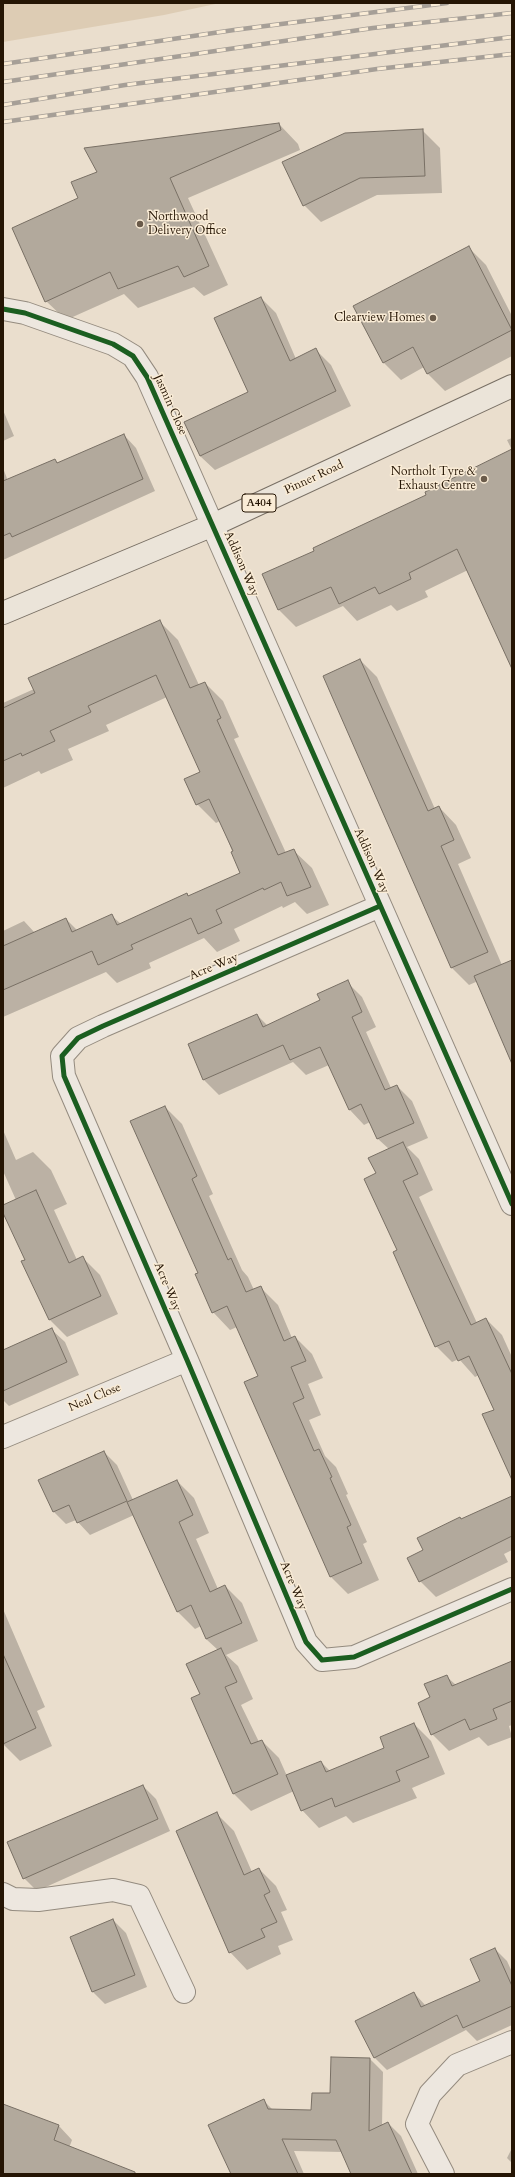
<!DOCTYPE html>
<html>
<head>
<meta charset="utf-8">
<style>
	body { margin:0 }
	#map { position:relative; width:515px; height:2177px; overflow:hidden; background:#eadecd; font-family:Cardo,serif }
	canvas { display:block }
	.frame { position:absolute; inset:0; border:4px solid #251504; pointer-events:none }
</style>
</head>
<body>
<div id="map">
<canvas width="515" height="2177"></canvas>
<div class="frame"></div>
</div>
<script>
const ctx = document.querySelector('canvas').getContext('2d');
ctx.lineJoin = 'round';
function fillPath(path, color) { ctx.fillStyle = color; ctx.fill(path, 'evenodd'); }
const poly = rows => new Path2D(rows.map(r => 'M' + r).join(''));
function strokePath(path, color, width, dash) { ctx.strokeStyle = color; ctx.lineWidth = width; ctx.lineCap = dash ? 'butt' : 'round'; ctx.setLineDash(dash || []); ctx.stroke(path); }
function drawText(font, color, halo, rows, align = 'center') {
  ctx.font = font + ' Cardo,serif'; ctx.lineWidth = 3; ctx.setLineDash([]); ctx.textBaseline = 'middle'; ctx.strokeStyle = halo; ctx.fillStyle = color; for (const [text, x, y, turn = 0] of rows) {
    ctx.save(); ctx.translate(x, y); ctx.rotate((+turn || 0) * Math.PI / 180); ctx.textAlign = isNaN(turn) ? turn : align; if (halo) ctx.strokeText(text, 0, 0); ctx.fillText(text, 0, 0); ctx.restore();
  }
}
fillPath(poly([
	[3,3,220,3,164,15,3,42]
]), '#ddccb4');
fillPath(poly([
	[279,124,298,144,300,150,188,198,228,285,204,296,194,287,138,308,124,294,66,320,46,301,79,199],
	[423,131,440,148,442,193,377,195,321,222,304,205],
	[469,248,486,265,512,316,512,356,445,391,428,374,424,367,401,380,384,363],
	[261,298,276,313,296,359,316,350,331,365,351,406,215,470,200,456,250,392],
	[3,410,14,436,3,441],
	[124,435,136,448,155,491,3,560,3,468,8,481,55,460,58,463],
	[512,438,512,656,468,570,425,591,428,597,397,611,391,605,357,621,343,606,296,627,279,610,316,551,428,496,512,450,507,440],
	[160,622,178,640,199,685,205,683,223,701,239,737,234,739,286,853,293,850,312,868,329,905,307,914,295,902,283,908,282,906,234,929,240,941,217,952,204,938,149,963,151,968,117,983,106,972,3,1017,3,931,24,921,35,933,66,919,78,931,112,916,121,924,187,895,189,897,241,873,220,821,216,823,197,804,201,773,167,697,106,725,109,731,68,749,73,760,41,774,39,771,3,788,3,703,34,689],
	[360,660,377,677,435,809,439,807,456,825,471,858,458,864,502,965,512,966,512,1061,478,981,469,985,452,968,324,676],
	[347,982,362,997,376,1027,366,1032,391,1088,397,1086,412,1101,428,1138,407,1147,419,1159,433,1190,419,1197,477,1323,486,1319,502,1335,512,1357,512,1478,495,1410,479,1375,475,1377,459,1359,452,1362,436,1346,399,1250,389,1149,378,1139,370,1122,364,1125,350,1110,329,1065,306,1075,293,1062,219,1095,204,1080,189,1044,257,1015,268,1026,321,1001],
	[165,1107,182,1124,213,1194,209,1196,242,1270,248,1277,254,1290,260,1287,278,1305,292,1338,295,1337,312,1354,323,1378,308,1384,321,1415,309,1420,325,1456,336,1467,348,1494,346,1495,367,1542,363,1544,379,1580,348,1594,331,1577,245,1383,259,1377,237,1327,230,1330,213,1312,200,1273],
	[3,1130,16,1160,33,1152,51,1170,67,1204,54,1210,77,1260,83,1258,100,1275,118,1314,67,1337,50,1320,26,1260,3,1210,3,1206,16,1200,3,1171],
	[52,1330,65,1342,79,1375,9,1406,3,1400,3,1351],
	[104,1452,117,1465,133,1500,177,1481,194,1498,209,1533,196,1539,218,1589,225,1586,242,1603,258,1641,226,1655,238,1666,253,1699,241,1705,259,1742,262,1741,279,1758,287,1776,321,1762,331,1772,385,1748,414,1724,431,1741,445,1774,412,1788,417,1798,353,1823,346,1816,319,1828,302,1810,294,1791,251,1811,234,1794,193,1698,201,1694,218,1650,206,1639,201,1626,195,1629,177,1611,134,1515,90,1535,76,1520,66,1524,54,1512],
	[512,1497,512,1550,504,1554,508,1562,436,1597,420,1581,425,1550,461,1520],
	[3,1609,45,1707,37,1711,52,1746,20,1761,3,1744],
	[512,1661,512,1725,509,1726,512,1737,488,1746,479,1737,449,1751,432,1734,431,1698,446,1676,456,1685],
	[143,1786,156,1799,170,1831,37,1891,24,1878],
	[217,1814,234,1831,252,1872,259,1869,276,1886,287,1910,281,1912,293,1940,278,1946,281,1954,247,1970,230,1952],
	[113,1920,126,1933,147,1987,105,2004,93,1992],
	[495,1949,507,1961,512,1972,512,2025,477,2041,466,2030,387,2070,374,2057,414,1993,426,2006,481,1982],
	[370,2059,383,2072,382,2126,388,2123,401,2136,418,2174,353,2174,343,2152,294,2151,304,2174,232,2174,264,2101,273,2110,312,2111],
	[3,2104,59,2126,72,2140,69,2148,119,2174,23,2174,3,2166],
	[512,2148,512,2163,507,2158]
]), '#0003');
const building = poly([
	[279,123,281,130,170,178,209,266,184,277,178,266,118,289,110,272,45,302,12,228,78,198,71,182,97,172,84,148,279,123],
	[423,129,425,176,360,178,303,206,282,162,345,133,423,129],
	[469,246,512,330,427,374,413,347,383,363,353,306,469,246],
	[261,297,290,361,316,348,336,391,200,456,184,422,248,392,214,318,261,297],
	[124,434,143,479,12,537,10,533,3,536,3,481,55,459,57,463,124,434],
	[512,449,512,669,457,549,409,573,411,579,379,594,375,587,339,604,331,587,278,610,262,574,314,551,313,548,426,495,425,492,512,449],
	[160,620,190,688,205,682,221,718,217,720,278,855,294,849,311,887,287,896,281,882,264,890,263,888,216,910,222,923,198,934,191,918,131,945,133,949,98,965,92,951,3,990,3,946,66,918,72,932,112,914,117,925,187,893,188,896,240,873,231,852,233,851,209,799,196,805,184,779,200,772,156,675,88,706,91,712,50,731,55,741,22,756,21,753,3,761,3,708,35,693,28,678,160,620],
	[360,659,428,811,439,806,454,840,441,846,488,952,451,968,323,676,360,659],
	[512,960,512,1064,474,976,512,960],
	[348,980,362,1012,352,1017,385,1090,397,1085,414,1123,377,1139,361,1104,349,1110,320,1047,290,1060,283,1045,203,1080,188,1044,257,1014,263,1027,320,1000,317,994,348,980],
	[165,1106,197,1176,192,1179,228,1260,231,1258,246,1292,261,1286,284,1341,295,1336,306,1361,291,1367,304,1398,293,1403,314,1451,319,1449,332,1477,330,1478,351,1525,347,1527,362,1563,330,1577,244,1382,258,1376,227,1306,212,1313,195,1274,198,1273,130,1121,165,1106],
	[403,1142,418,1174,403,1181,471,1325,486,1318,512,1374,512,1480,482,1414,494,1410,469,1356,458,1361,449,1341,435,1347,393,1252,397,1250,364,1179,376,1173,368,1158,403,1142],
	[36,1190,69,1263,83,1256,101,1296,49,1320,21,1261,25,1260,3,1213,3,1205,36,1190],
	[52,1328,67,1362,3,1391,3,1350,52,1328],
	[104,1451,127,1501,77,1523,69,1505,53,1512,38,1480,104,1451],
	[177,1480,193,1515,179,1522,210,1592,225,1585,242,1623,206,1639,191,1605,177,1612,127,1502,177,1480],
	[512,1496,512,1536,419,1582,407,1558,423,1550,417,1538,460,1517,461,1519,512,1496],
	[221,1648,237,1682,225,1687,251,1744,262,1740,278,1774,233,1794,191,1698,200,1694,186,1664,221,1648],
	[3,1654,36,1728,3,1744,3,1654],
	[512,1661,512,1701,493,1709,497,1719,470,1730,465,1719,431,1735,418,1703,430,1697,424,1684,447,1675,452,1686,512,1661],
	[414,1723,429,1757,396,1771,400,1781,335,1807,332,1798,301,1811,286,1775,321,1761,326,1772,384,1748,380,1737,414,1723],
	[143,1785,158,1819,23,1879,7,1842,143,1785],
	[217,1812,244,1875,259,1868,270,1892,264,1895,277,1922,261,1929,265,1937,229,1953,176,1831,217,1812],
	[113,1919,135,1975,92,1992,70,1937,113,1919],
	[495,1948,512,1986,512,2006,463,2028,457,2015,374,2058,355,2021,414,1992,421,2007,480,1981,470,1959,495,1948],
	[331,2057,370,2058,369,2131,388,2122,412,2174,351,2174,336,2140,282,2139,298,2174,231,2174,208,2125,264,2099,268,2109,311,2110,312,2093,330,2093,331,2057],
	[3,2104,59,2125,54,2140,135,2172,135,2174,3,2174,3,2104]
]);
fillPath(building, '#b2a99c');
strokePath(building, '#786f64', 1);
const minor = poly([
	[3,309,25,313,113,344,133,356,147,377,512,1204],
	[380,906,103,1026,78,1038,62,1056,64,1076,187,1360,306,1642,322,1660,354,1657,512,1589],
	[3,1437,187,1360],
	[3,1894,13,1899,38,1900,113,1890,139,1896,184,1992],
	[443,2174,417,2124,430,2094,457,2065,512,2042]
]);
const primary = poly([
	[3,613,213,525,512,386]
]);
strokePath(minor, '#948b7f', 24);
strokePath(primary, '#786f64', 24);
strokePath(minor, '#ede7df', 22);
strokePath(primary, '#ebe4d9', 22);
const rail = poly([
	[3,64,234,30,447,3],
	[3,82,373,28,512,13],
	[3,105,125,85,512,37],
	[3,122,377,69,512,54]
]);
strokePath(rail, '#a69f97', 4.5);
strokePath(rail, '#faecd6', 3, [9]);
strokePath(poly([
	[3,309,25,313,113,344,133,356,147,377,512,1204],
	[380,906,103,1026,78,1038,62,1056,64,1076,187,1360,306,1642,322,1660,354,1657,512,1589]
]), '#1b5e20', 5);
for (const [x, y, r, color] of [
	[140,224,4,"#6a5b4a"],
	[433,318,4,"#6a5b4a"],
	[484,479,4,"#6a5b4a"]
]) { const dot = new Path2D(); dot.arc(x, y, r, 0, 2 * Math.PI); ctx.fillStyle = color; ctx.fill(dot); strokePath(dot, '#faecd6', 1.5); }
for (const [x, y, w] of [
	[259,503,34]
]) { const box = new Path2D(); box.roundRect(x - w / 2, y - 9, w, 18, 3); ctx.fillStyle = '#faecd6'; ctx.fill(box); strokePath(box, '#251504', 1); }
drawText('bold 11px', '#251504', null, [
	["A404",259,503]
]);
drawText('12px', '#251504', '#faecd6', [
	["Northwood",148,217,"left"],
	["Delivery Office",148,231,"left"],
	["Clearview Homes",425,318],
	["Northolt Tyre &",476,472],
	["Exhaust Centre",476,486]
], 'right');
drawText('12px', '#251504', '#faecd6', [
	["Jasmin Close",170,405,66],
	["Pinner Road",314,478,-25],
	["Addison Way",241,564,66],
	["Addison Way",371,861,66],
	["Acre Way",214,967,-23],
	["Acre Way",167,1287,67],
	["Neal Close",95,1398,-23],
	["Acre Way",293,1586,67]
]);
</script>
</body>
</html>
